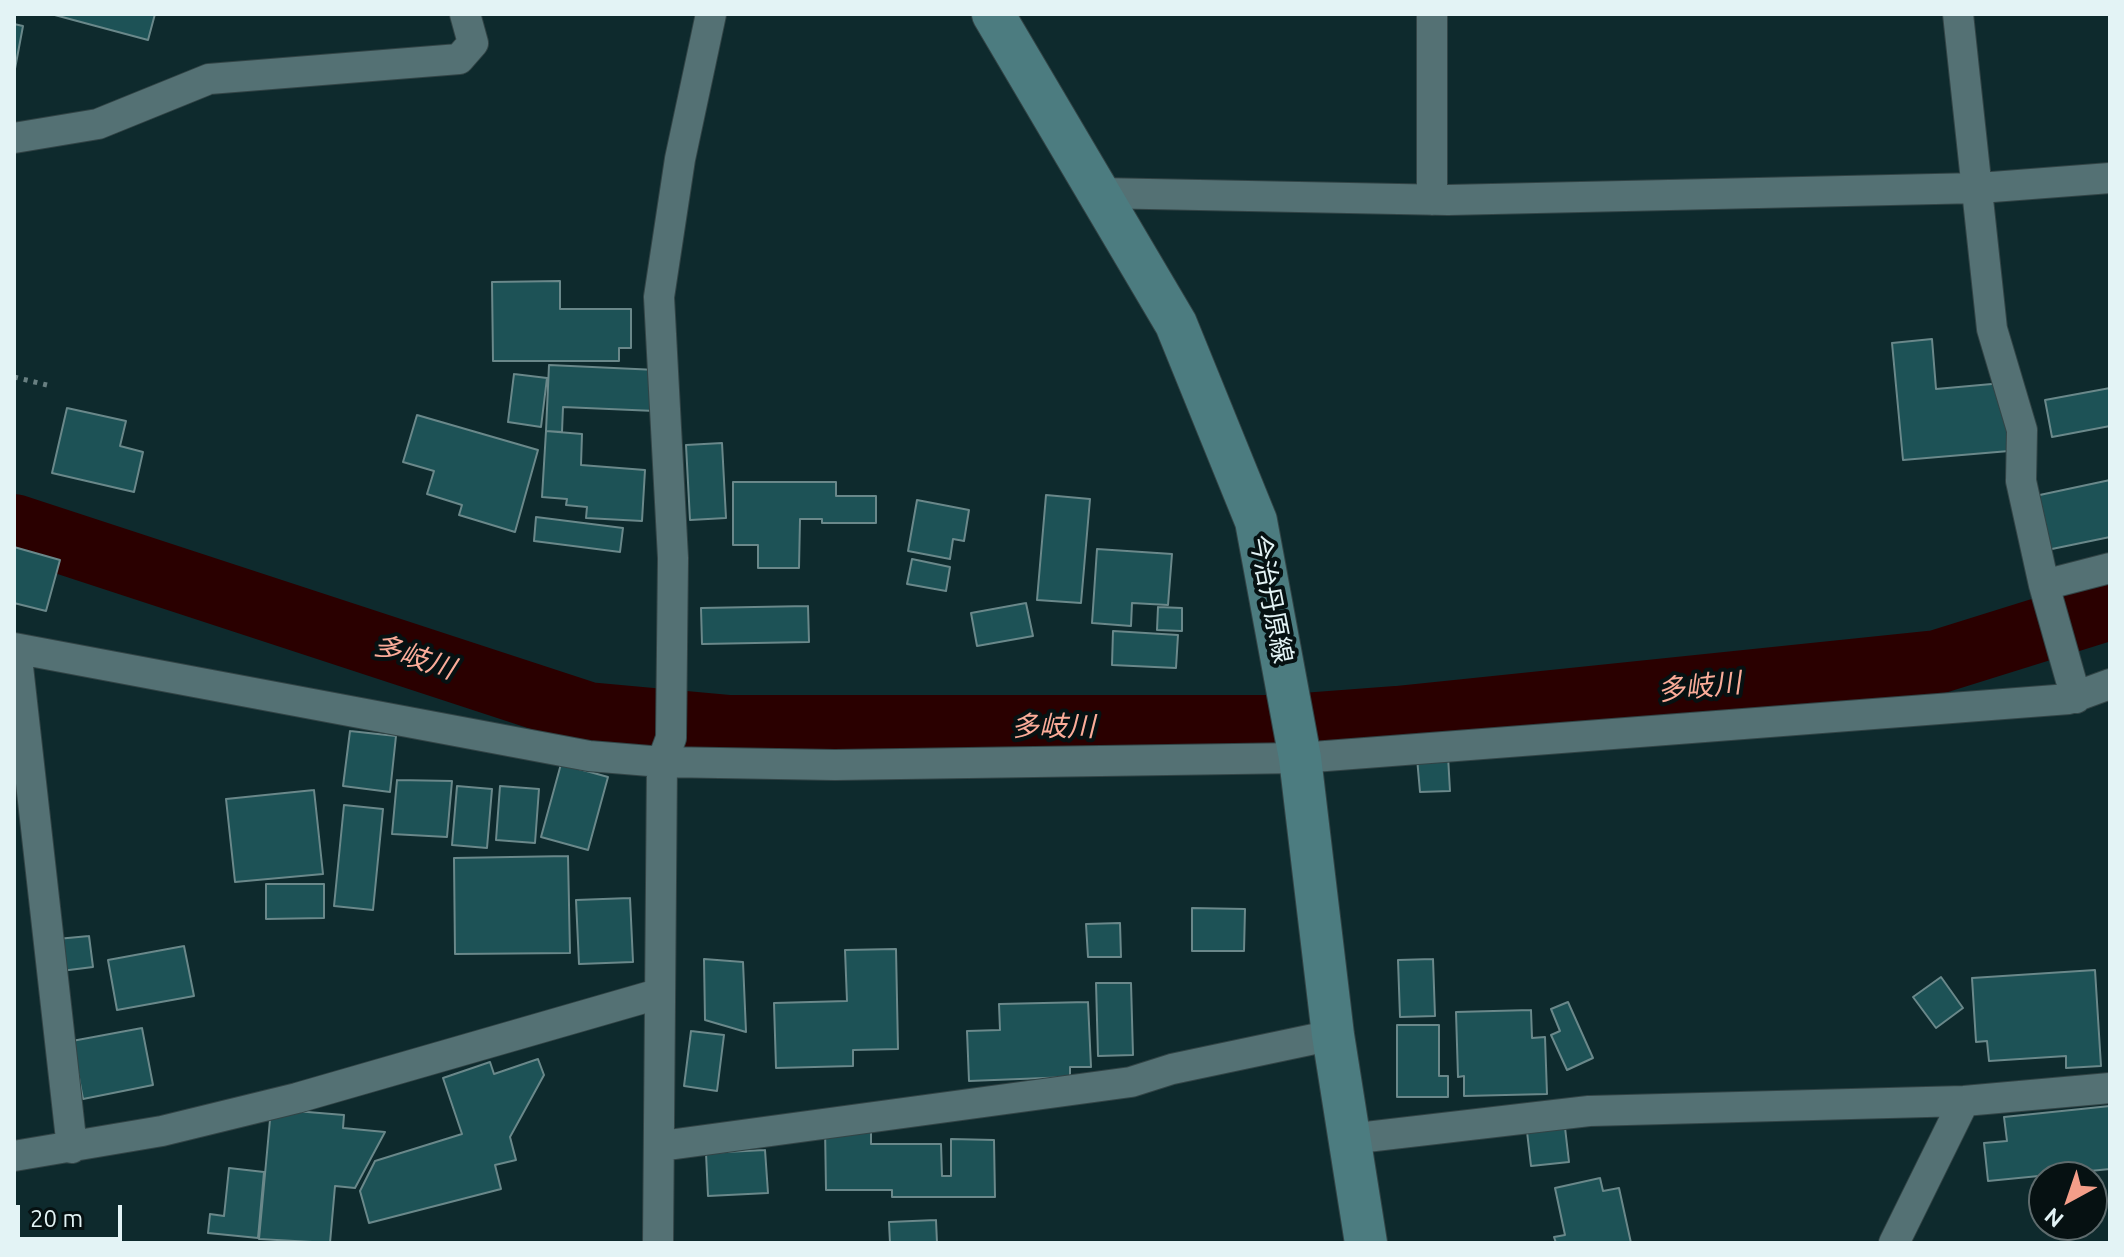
<!DOCTYPE html>
<html>
<head>
<meta charset="utf-8">
<style>
	body { margin:0 }
	#map { position:relative; width:2124px; height:1257px; overflow:hidden; background:#0e2a2d; font-family:Ubuntu,sans-serif }
	canvas { display:block }
	.frame { position:absolute; inset:0; border:16px solid #e3f3f5; pointer-events:none }
	.north { position:absolute; left:2028px; top:1161px; width:80px; height:80px; box-sizing:border-box; background:#061112; border:2px solid #5e6b6d; border-radius:50%; rotate:220deg; font-size:22px; font-weight:700; line-height:32px; text-align:center; color:#e3f3f5 }
	.north::after { content:''; display:block; margin:auto; width:28px; height:36px; background:#f49e89; clip-path:polygon(50% 0,100% 100%,50% 72%,0 100%) }
	.scale { position:absolute; left:16px; top:1205px; width:106px; height:36px; box-sizing:border-box; border:4px solid #e3f3f5; border-top:0; padding-left:10px; font-size:24px; line-height:28px; white-space:nowrap; color:#e3f3f5; -webkit-text-stroke:6px #061112; paint-order:stroke }
</style>
</head>
<body>
<div id="map">
<canvas width="2124" height="1257"></canvas>
<div class="frame"></div>
<div class="north">N</div>
<div class="scale">20 m</div>
</div>
<script>
const ctx = document.querySelector('canvas').getContext('2d');
ctx.lineJoin = 'round';
const poly = rows => new Path2D(rows.map(r => 'M' + r).join(''));
function strokePath(path, color, width, dash) { ctx.strokeStyle = color; ctx.lineWidth = width; ctx.lineCap = dash ? 'butt' : 'round'; ctx.setLineDash(dash || []); ctx.stroke(path); }
function fillPath(path, color) { ctx.fillStyle = color; ctx.fill(path, 'evenodd'); }
function drawText(font, color, halo, rows, align = 'center') {
  ctx.font = font + ' Ubuntu,"Noto Sans JP",sans-serif'; ctx.lineWidth = 8; ctx.setLineDash([]); ctx.textBaseline = 'middle'; ctx.strokeStyle = halo; ctx.fillStyle = color; for (const [text, x, y, turn = 0] of rows) {
    ctx.save(); ctx.translate(x, y); ctx.rotate((+turn || 0) * Math.PI / 180); ctx.textAlign = isNaN(turn) ? turn : align; if (halo) ctx.strokeText(text, 0, 0); ctx.fillText(text, 0, 0); ctx.restore();
  }
}
strokePath(poly([
	[14,526,588,714,730,727,1278,727,1397,718,1937,662,2110,608]
]), '#2a0000', 64);
const building = poly([
	[51,14,155,14,148,40,51,14],
	[14,24,23,26,14,74,14,24],
	[560,281,560,309,631,309,631,348,619,348,619,361,493,361,492,282,560,281],
	[1932,339,1936,389,2003,383,2009,451,1903,460,1892,343,1932,339],
	[549,365,657,370,655,411,563,407,562,432,546,431,549,365],
	[514,374,547,378,541,427,508,422,514,374],
	[2110,388,2110,426,2052,437,2045,400,2110,388],
	[67,408,126,421,120,446,143,452,134,492,52,473,67,408],
	[417,415,538,450,515,532,459,515,462,505,427,494,434,471,403,462,417,415],
	[546,431,582,434,581,465,645,470,642,521,586,518,587,507,566,505,567,499,542,497,546,431],
	[722,443,726,518,690,520,686,445,722,443],
	[2110,480,2110,537,2047,550,2035,496,2110,480],
	[733,482,836,482,836,496,876,496,876,523,822,523,822,519,800,519,799,568,758,568,758,545,733,545,733,482],
	[1046,495,1090,499,1081,603,1037,600,1046,495],
	[917,500,969,510,964,541,953,539,950,559,908,551,917,500],
	[536,517,623,528,620,552,534,541,536,517],
	[14,547,60,560,46,611,14,603,14,547],
	[1097,549,1172,554,1168,605,1132,603,1131,626,1092,623,1097,549],
	[912,559,950,567,946,591,907,584,912,559],
	[1026,603,1033,636,977,646,971,613,1026,603],
	[808,606,809,642,702,644,701,608,808,606],
	[1158,607,1182,608,1182,631,1157,630,1158,607],
	[1113,631,1178,635,1176,668,1112,665,1113,631],
	[350,731,396,736,390,792,343,786,350,731],
	[1448,756,1450,791,1420,792,1417,758,1448,756],
	[561,764,608,777,588,850,541,837,561,764],
	[397,780,452,781,447,837,392,834,397,780],
	[457,786,492,789,487,848,452,845,457,786],
	[500,786,539,789,535,843,496,840,500,786],
	[314,790,323,874,235,882,226,799,314,790],
	[344,805,383,809,373,910,334,906,344,805],
	[568,856,570,953,455,954,454,858,568,856],
	[266,884,324,884,324,918,266,919,266,884],
	[630,898,633,962,579,964,576,900,630,898],
	[1192,908,1245,909,1244,951,1192,951,1192,908],
	[1120,923,1121,957,1088,957,1086,924,1120,923],
	[89,936,93,967,61,971,57,939,89,936],
	[184,946,194,996,117,1010,108,960,184,946],
	[896,949,898,1049,853,1050,853,1066,776,1068,774,1003,847,1001,845,950,896,949],
	[704,959,743,962,746,1032,705,1020,704,959],
	[1433,959,1435,1016,1400,1017,1398,960,1433,959],
	[2095,970,2101,1066,2066,1068,2066,1056,1989,1061,1987,1041,1976,1042,1972,978,2095,970],
	[1941,977,1963,1008,1936,1028,1913,997,1941,977],
	[1096,983,1131,983,1133,1055,1098,1056,1096,983],
	[1088,1002,1091,1067,1070,1067,1070,1077,969,1081,967,1031,1000,1030,999,1004,1088,1002],
	[1568,1002,1593,1058,1567,1070,1551,1035,1560,1031,1551,1009,1568,1002],
	[1531,1010,1532,1038,1545,1037,1547,1094,1464,1096,1464,1076,1458,1077,1456,1012,1531,1010],
	[1397,1025,1439,1025,1439,1076,1448,1076,1448,1097,1397,1097,1397,1025],
	[142,1028,153,1085,83,1099,72,1041,142,1028],
	[691,1031,724,1035,717,1091,684,1086,691,1031],
	[538,1059,544,1075,510,1137,516,1160,495,1165,501,1189,369,1223,360,1191,375,1161,462,1134,443,1078,490,1062,494,1074,538,1059],
	[2110,1106,2110,1169,1988,1181,1984,1143,2007,1141,2004,1117,2110,1106],
	[271,1109,344,1115,343,1128,385,1132,355,1188,335,1186,330,1243,259,1239,271,1109],
	[1564,1119,1569,1162,1531,1166,1526,1123,1564,1119],
	[825,1127,871,1127,871,1144,941,1144,942,1176,951,1176,951,1139,994,1140,995,1197,892,1197,892,1190,826,1190,825,1127],
	[765,1150,768,1193,708,1196,706,1153,765,1150],
	[229,1168,264,1172,258,1238,208,1233,210,1214,224,1216,229,1168],
	[1600,1178,1603,1191,1619,1188,1631,1243,1556,1243,1554,1237,1565,1235,1555,1188,1600,1178],
	[936,1220,937,1243,890,1243,889,1222,936,1220]
]);
fillPath(building, '#1d5256');
strokePath(building, '#6a888a', 2);
const street = poly([
	[1432,14,1432,200],
	[1958,14,1992,329,2022,430,2021,481,2044,585],
	[14,138,98,124,209,79,459,59,473,43,465,14],
	[1099,193,1448,200,1979,188,2110,178],
	[14,648,589,756,662,762,835,765,1300,758,2069,699,2110,684],
	[16,649,72,1148],
	[2076,698,2044,585,2110,568],
	[1349,1139,1589,1111,1964,1101,2110,1088],
	[661,1146,1131,1082,1172,1069,1333,1035],
	[14,1156,162,1131,297,1098,658,994],
	[658,1243,662,762,671,738,673,558,659,297,680,159,711,14],
	[1894,1243,1964,1101]
]);
const secondary = poly([
	[993,14,1176,324,1256,521,1300,758,1333,1035,1366,1243]
]);
strokePath(street, '#324446', 32);
strokePath(secondary, '#324446', 44);
strokePath(poly([
	[14,377,47,385]
]), '#687f81', 5, [4, 6]);
strokePath(street, '#547174', 30);
strokePath(secondary, '#4c7c80', 42);
drawText('26px', '#e3f3f5', '#061112', [
	["今治丹原線",1271,599,79]
]);
drawText('italic 28px', '#fbac99', '#061112', [
	["多岐川",414,657,18],
	["多岐川",1699,687,-6],
	["多岐川",1053,727]
]);
</script>
</body>
</html>
